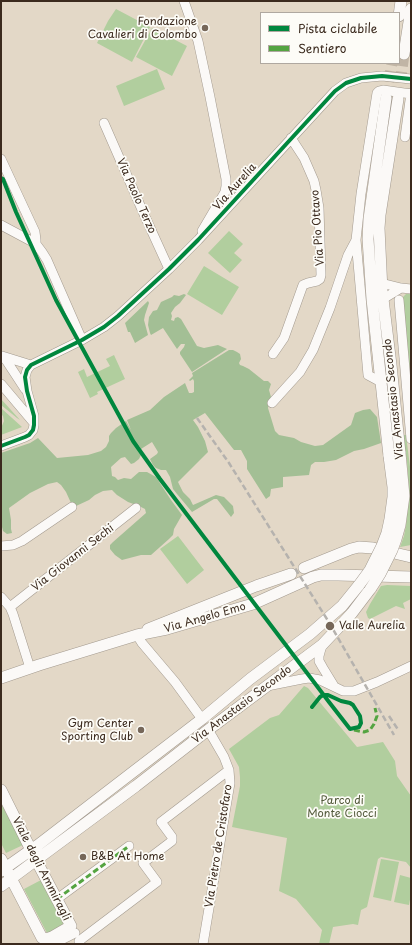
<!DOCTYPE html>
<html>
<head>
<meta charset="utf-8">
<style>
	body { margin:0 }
	#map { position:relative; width:412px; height:945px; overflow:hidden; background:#e3d8c7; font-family:"Playpen Sans",sans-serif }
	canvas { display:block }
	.frame { position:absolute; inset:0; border:2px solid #3b2a1e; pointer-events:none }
	.legend { position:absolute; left:260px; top:12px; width:140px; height:52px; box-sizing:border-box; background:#fdfcf7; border:1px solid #afa8a0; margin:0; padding:5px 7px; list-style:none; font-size:12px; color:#3b2a1e }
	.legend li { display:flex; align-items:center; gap:8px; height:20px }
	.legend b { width:20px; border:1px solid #afa8a0 }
</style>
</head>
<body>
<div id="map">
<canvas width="412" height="945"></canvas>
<div class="frame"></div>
<ul class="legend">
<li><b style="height:5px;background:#00873e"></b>Pista ciclabile</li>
<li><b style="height:5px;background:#54a441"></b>Sentiero</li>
</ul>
</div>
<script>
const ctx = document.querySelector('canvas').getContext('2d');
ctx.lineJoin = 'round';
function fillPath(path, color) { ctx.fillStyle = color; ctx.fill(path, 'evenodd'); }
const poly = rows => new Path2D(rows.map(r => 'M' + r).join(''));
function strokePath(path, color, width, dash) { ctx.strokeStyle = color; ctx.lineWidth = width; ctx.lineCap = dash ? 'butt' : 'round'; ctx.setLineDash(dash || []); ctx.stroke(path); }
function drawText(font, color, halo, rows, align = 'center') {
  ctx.font = font + ' "Playpen Sans",sans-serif'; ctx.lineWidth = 3.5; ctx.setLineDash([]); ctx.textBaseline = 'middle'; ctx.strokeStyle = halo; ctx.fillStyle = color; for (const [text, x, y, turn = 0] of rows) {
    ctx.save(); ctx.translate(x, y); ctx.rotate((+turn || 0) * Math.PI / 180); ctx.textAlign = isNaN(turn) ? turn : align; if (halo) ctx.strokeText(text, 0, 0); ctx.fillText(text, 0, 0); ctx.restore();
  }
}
fillPath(poly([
	[116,9,150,27,132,62,97,43,108,21],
	[152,28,187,46,172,76,136,57],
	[157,69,165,89,124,106,116,86],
	[229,231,243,244,234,253,242,260,230,273,208,253],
	[204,266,239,287,222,315,187,294],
	[406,294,411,294,411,399,401,299],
	[114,355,125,379,97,392,98,394,90,398,78,372,84,369,87,377,110,366,106,359],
	[1,399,20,420,17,418,1,405],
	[1,408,22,427,1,435,1,428,4,421,3,416,1,414],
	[403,435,406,435,411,475,411,545,400,547,404,536,406,525,409,493,407,462],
	[178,536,204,570,187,584,160,549],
	[387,585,411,586,411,599,403,603,405,609,396,606,370,619,368,618,366,612,370,604,381,586],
	[304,686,308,688,357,747,383,742,395,761,397,776,411,796,411,868,406,862,381,857,378,859,367,907,361,910,358,925,353,924,333,927,329,944,319,944,322,930,296,899,279,891,287,838,232,827,240,786,240,777,239,767,229,749,270,718,279,715],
	[2,805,23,845,6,853,1,843,1,806],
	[381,859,399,862,391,901,373,897],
	[400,875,411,878,411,894,409,905,394,902],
	[41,880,65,927,48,935,24,889]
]), '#b1ce9e');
fillPath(poly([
	[184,294,186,295,180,303,175,307,171,313,172,316,171,320,174,321,175,318,178,317,181,319,197,346,204,348,218,345,227,349,192,372,180,354,180,352,184,347,185,344,181,344,177,349,163,328,151,335,150,333,148,325,149,317,153,311,157,310,161,302,172,297,174,295,179,296],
	[148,301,149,303,145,315,144,320,148,335,135,343,130,332,128,332,125,323],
	[229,350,233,350,237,352,240,354,241,359,239,363,240,365,243,366,249,369,264,381,268,381,271,384,269,390,271,397,269,403,268,408,275,431,279,435,294,438,301,442,315,446,323,445,351,425,355,413,363,410,370,409,377,417,381,443,364,449,354,451,336,460,324,462,315,462,311,465,309,475,283,477,283,487,271,489,270,496,266,499,247,469,247,461,241,450,234,450,205,413,193,420,198,427,205,441,208,452,178,482,183,492,190,499,193,505,216,495,224,497,233,506,234,513,231,517,217,499,214,499,192,512,177,494,173,489,170,477,166,470,161,470,156,468,153,465,150,459,157,454,158,452,152,442,141,449,138,444,140,449,141,455,139,459,134,463,131,464,125,457,121,458,111,467,112,476,115,477,118,480,124,478,131,479,139,472,147,472,156,477,171,500,182,515,174,529,173,535,169,539,151,555,141,555,122,560,115,555,110,549,110,545,113,542,146,513,145,509,139,506,128,502,117,495,112,490,103,491,95,495,89,500,76,506,71,503,66,492,61,485,57,482,48,484,30,493,9,508,11,520,11,529,12,533,7,534,3,531,1,523,1,453,30,443,38,438,57,458,88,455,101,451,106,447,109,441,109,436,111,433,116,428,126,421,131,430,127,420,150,410,164,397,185,383,189,393,192,393,194,392,194,381,193,379,190,381,189,380,193,376,192,373]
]), '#a3bf95');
strokePath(poly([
	[386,98,392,63],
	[398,99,404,54]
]), '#c1b5a5', 11, [11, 5.5]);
const minor = poly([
	[184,1,198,41,210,97,226,179,226,186,225,192,202,231],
	[104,123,143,212,169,269],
	[405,137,411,93],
	[1,159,35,232,36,240,36,244],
	[1,225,31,241,36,244,42,252,47,260,82,340],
	[381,283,401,288,411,289],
	[383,299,401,288],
	[399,300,411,439],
	[273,354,284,338,303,285,308,283,317,281,320,279,321,275,319,208,316,190,314,181,304,158,291,138],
	[1,356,6,360,25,389],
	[2,356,31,365],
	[381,382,368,375,356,240,361,194,377,93,379,91,383,90,411,94],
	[1,384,34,423],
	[272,403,300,372,313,350,330,308,348,255,356,240],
	[1,446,25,437,29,435,33,430,34,425,34,416,27,391,25,377,27,370,31,365,82,340,104,327,118,316,169,269,198,240,335,91,346,83,361,78,382,76,411,79],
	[1,546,13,545,22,541,72,507],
	[1,597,10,607,13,614,30,668],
	[10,607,136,508],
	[137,635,142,643,175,682,202,719],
	[322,645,319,656,319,661,323,668,334,686],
	[267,686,302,679,309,678,320,680,343,691,354,691,377,682,411,666],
	[57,899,129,846],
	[79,941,157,882,143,863,172,841,172,837,161,822,229,770],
	[53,944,75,933],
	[203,944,230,783,229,770,224,757,213,738,208,730]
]);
const major = poly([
	[399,16,401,1],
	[404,54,411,9],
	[386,98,369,219,368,239,372,299,389,456],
	[398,99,380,215,379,228,382,291,391,365,400,453],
	[304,568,351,549,359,547,373,548,411,557],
	[148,629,256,586,291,574],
	[1,678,39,665,137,635,167,629,253,604,313,577,321,575,338,575,411,577],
	[1,790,36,860,71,926,52,937,46,939,42,938,1,859],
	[1,871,38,845,129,775,202,719,250,679,310,634,342,606,359,585],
	[1,886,136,786,208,730,322,645,352,613,371,588]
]);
strokePath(minor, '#a39a8f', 10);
strokePath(major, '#a39a8f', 12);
strokePath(minor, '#fbf9f7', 9);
strokePath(major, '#fbf9f7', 11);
strokePath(poly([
	[197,418,229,463,330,624,394,735],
	[389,716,399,731]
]), '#b5b2ae', 2.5, [6, 3]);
const majorBridge = poly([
	[359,585,370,570,382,546,387,533,390,519,393,497,393,487,389,456],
	[371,588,380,574,392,550,396,539,400,525,404,496,400,453]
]);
strokePath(majorBridge, '#a39a8f', 12, []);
strokePath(majorBridge, '#fbf9f7', 11);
strokePath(poly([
	[354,730,364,732,370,730,374,724,377,716,375,708],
	[57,899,129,846]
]), '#54a441', 3, [6, 3]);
strokePath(poly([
	[1,178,3,179,16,212,56,300,133,441,160,479,329,702,350,729,359,727,361,723,360,716,353,705,350,703,341,701,328,695,323,695,320,697,312,707],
	[1,446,25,437,29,435,33,430,34,425,34,416,27,391,25,377,27,370,31,365,82,340,104,327,118,316,169,269,198,240,335,91,346,83,361,78,382,76,411,79]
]), '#00873e', 4);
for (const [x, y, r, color] of [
	[205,28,4,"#766759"],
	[330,626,5,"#766759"],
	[141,730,4,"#766759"],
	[83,857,4,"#766759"]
]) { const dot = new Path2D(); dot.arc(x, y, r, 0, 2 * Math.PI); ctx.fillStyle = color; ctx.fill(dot); strokePath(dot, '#fdfcf7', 1.5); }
drawText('11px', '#3b2a1e', '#fdfcf7', [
	["Fondazione",197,22],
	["Cavalieri di Colombo",197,35],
	["Valle Aurelia",339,626,"left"],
	["Gym Center",133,724],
	["Sporting Club",133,737],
	["B&B At Home",91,857,"left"]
], 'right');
drawText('11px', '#3b2a1e', '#fdfcf7', [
	["Via Aurelia",235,187,-48],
	["Via Paolo Terzo",136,196,66],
	["Via Pio Ottavo",318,228,-94],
	["Via Anastasio Secondo",394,399,-96],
	["Via Giovanni Sechi",73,558,-38],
	["Via Angelo Emo",205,618,-16],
	["Via Anastasio Secondo",242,705,-37],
	["Via Pietro de Cristofaro",219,846,-81],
	["Viale degli Ammiragli",41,869,63]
]);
drawText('11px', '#52593a', '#fdfcf7', [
	["Parco di",342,801],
	["Monte Ciocci",342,814]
]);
</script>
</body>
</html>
